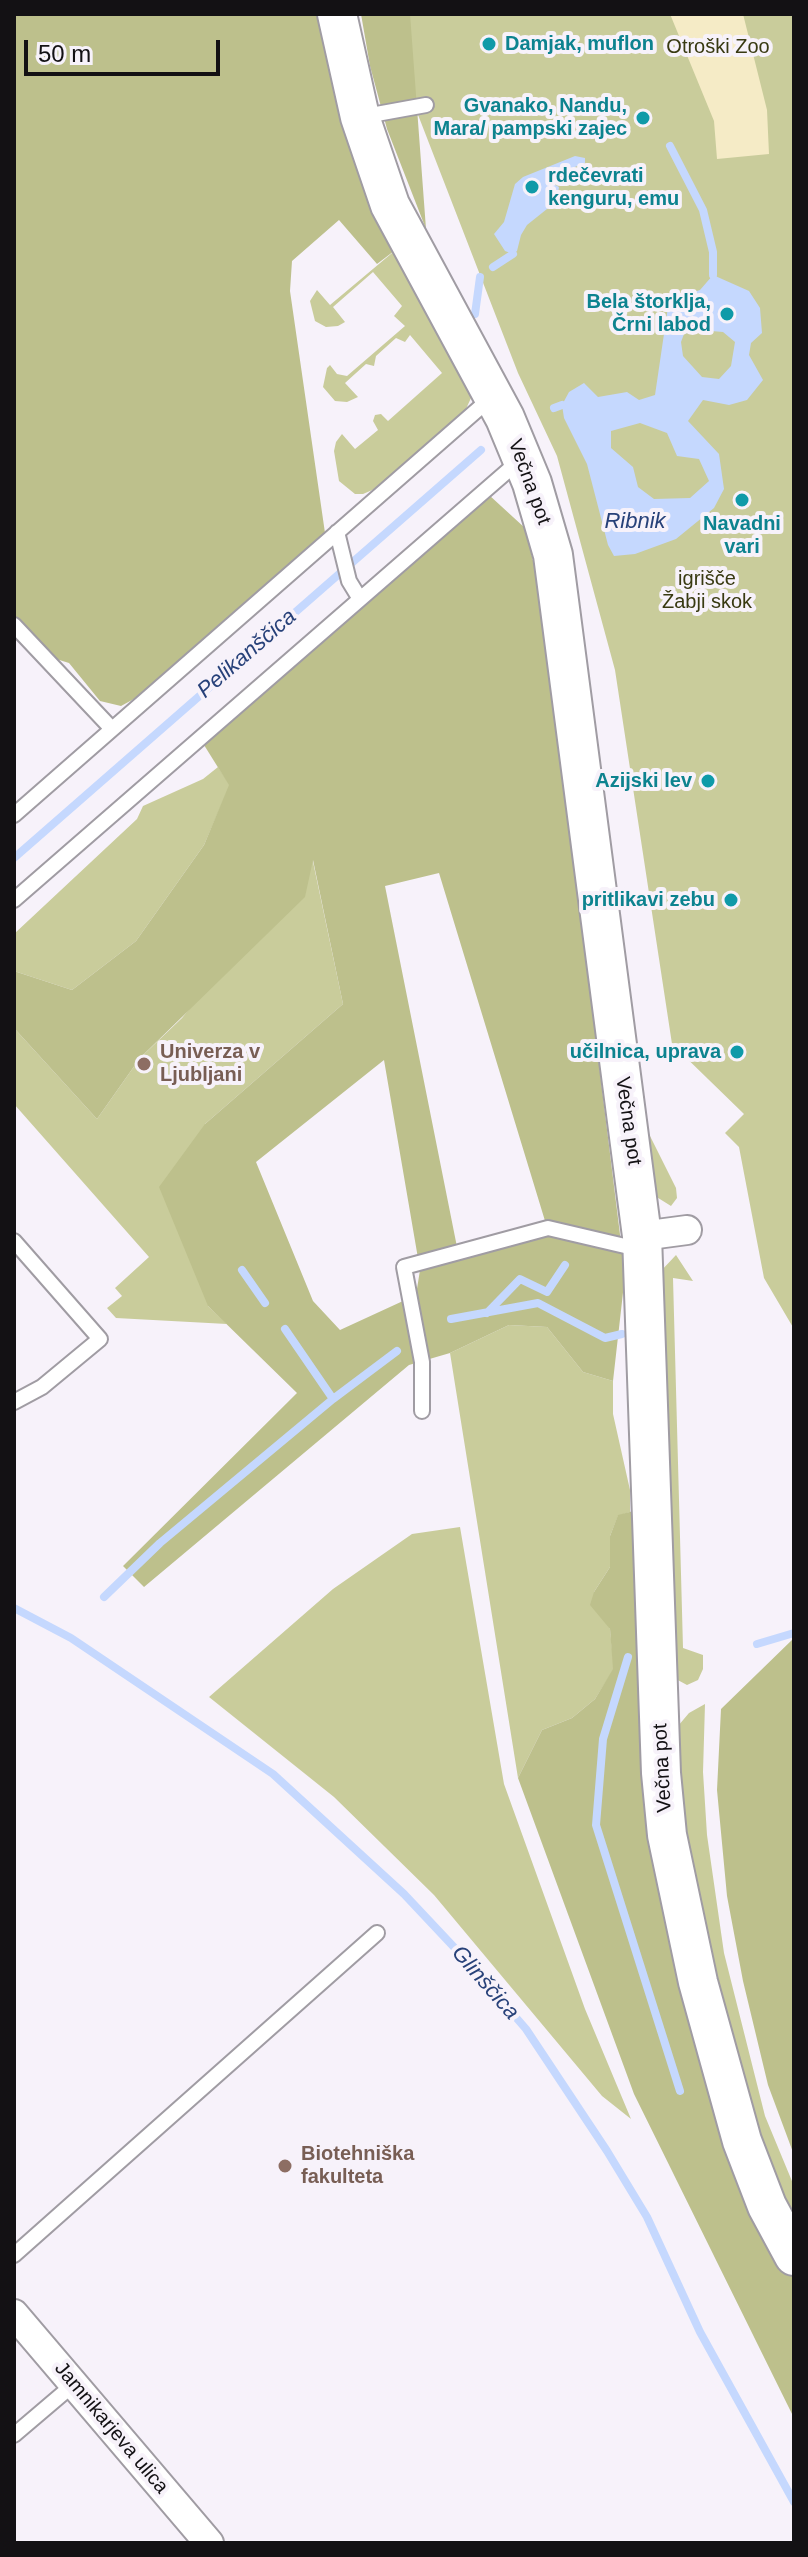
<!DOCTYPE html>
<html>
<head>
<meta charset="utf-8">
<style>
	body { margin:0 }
	#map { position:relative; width:808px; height:2557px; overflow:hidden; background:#f7f2fa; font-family:Arial,sans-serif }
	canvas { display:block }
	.frame { position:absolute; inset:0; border:16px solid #131114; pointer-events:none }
	.scale { position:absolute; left:24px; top:40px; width:196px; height:36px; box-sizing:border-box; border:4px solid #131114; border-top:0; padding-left:10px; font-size:24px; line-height:28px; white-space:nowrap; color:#131114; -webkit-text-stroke:6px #f7f2fa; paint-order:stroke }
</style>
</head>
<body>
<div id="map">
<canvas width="808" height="2557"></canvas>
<div class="frame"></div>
<div class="scale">50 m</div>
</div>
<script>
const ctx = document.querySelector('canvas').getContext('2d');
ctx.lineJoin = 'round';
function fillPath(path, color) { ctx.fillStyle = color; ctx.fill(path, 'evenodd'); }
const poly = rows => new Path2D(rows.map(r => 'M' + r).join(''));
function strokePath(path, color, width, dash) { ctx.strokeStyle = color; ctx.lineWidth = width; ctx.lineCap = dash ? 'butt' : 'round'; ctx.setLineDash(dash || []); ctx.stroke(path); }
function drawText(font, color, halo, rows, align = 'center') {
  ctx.font = font + ' Arial,sans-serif'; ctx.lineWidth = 8; ctx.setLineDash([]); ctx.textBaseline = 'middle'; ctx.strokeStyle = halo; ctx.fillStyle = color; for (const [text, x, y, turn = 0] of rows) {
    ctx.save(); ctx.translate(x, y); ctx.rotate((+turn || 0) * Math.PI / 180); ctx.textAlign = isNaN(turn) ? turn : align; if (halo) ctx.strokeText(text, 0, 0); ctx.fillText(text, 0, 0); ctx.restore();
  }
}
fillPath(poly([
	[392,14,794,14,794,1329,764,1278,739,1147,725,1133,744,1114,672,1044,615,670,557,456,518,373,415,107],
	[398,248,472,393,471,398,465,411,377,488,363,494,355,494,339,481,334,451,336,442,342,434,355,449,378,430,373,421,375,415,381,414,388,421,442,373,410,335,405,342,396,338,376,356,374,366,366,364,345,383,358,397,347,402,335,401,323,387,327,368,330,365,337,374,347,376,405,326,394,316,402,306,373,272,333,307,345,322,338,326,326,327,315,321,310,301,317,290,330,305],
	[218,767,230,785,204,845,136,941,72,990,14,971,14,934,137,819,143,806,203,779],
	[312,857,343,1004,205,1124,208,1306,227,1324,116,1318,107,1308,122,1296,115,1288,149,1257,14,1104,14,1028,97,1119,140,1058,182,1018],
	[646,1128,676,1188,677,1198,671,1206,655,1196],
	[676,1255,693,1281,673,1278,683,1648,703,1655,703,1669,698,1680,687,1685,674,1678,660,1272],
	[509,1325,547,1327,583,1372,613,1381,613,1414,630,1490,630,1512,618,1516,610,1536,610,1567,594,1592,610,1629,614,1669,595,1699,572,1718,542,1730,518,1778,450,1353],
	[460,1527,504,1784,585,2009,631,2119,602,2096,434,1895,334,1797,209,1697,333,1589,412,1534],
	[705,1704,703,1772,707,1835,724,1953,765,2116,794,2186,794,2233,776,2197,685,1867,678,1726,689,1713]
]), '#c9cc9b');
fillPath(poly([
	[14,14,323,14,398,248,377,264,339,220,292,261,290,291,325,533,143,694,121,706,100,701,69,663,37,653,14,622],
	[361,14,410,14,426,229,387,129,370,66],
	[489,495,525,528,539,585,547,644,625,1275,613,1381,583,1372,547,1327,509,1325,450,1353,409,1365,144,1587,123,1566,297,1393,208,1306,159,1187,205,1124,343,1004,313,860,305,897,140,1058,97,1119,14,1028,14,971,72,990,136,941,204,845,229,785,204,745],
	[439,873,549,1234,458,1252,385,886],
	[384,1060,420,1270,416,1295,340,1330,313,1301,256,1162],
	[641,1509,648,1713,763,2223,794,2276,794,2418,634,2094,518,1778,542,1730,572,1718,595,1699,613,1669,610,1629,590,1605,594,1592,610,1567,610,1536,618,1515],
	[794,1638,794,2155,768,2085,743,1981,727,1896,717,1790,721,1709]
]), '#bdc08c');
fillPath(poly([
	[670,14,743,14,767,110,769,154,717,159,714,121]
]), '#f5ebc6');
fillPath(poly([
	[575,156,585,158,585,163,557,174,550,182,559,187,557,201,527,225,521,235,517,251,513,254,505,251,494,234,504,222,515,184,523,177],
	[713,275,749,291,760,308,762,333,751,343,749,355,763,380,747,400,729,405,703,400,688,421,719,454,724,489,714,508,676,539,635,554,614,556,608,545,587,464,564,418,562,405,569,392,584,383,598,397,627,392,639,400,655,395,669,300,700,290],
	[700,330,723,332,735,342,731,366,719,379,702,377,683,356,681,342,684,334],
	[640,423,667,433,677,456,699,459,709,481,690,498,654,499,638,487,633,467,611,448,611,431]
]), '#c5d8fe');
strokePath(poly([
	[670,146,703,210,713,252,713,275],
	[493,267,513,254],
	[475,314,480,277],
	[554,408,562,405],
	[14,858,481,450],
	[242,1270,265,1303],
	[487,1313,520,1279,547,1292,565,1265],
	[451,1319,538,1303,605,1338,622,1334],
	[285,1329,333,1399],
	[104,1597,160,1543,333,1399,397,1351],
	[14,1608,71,1638,273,1774,404,1894,467,1961,526,2029,607,2151,647,2217,700,2332,794,2502],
	[757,1644,794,1633],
	[628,1657,603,1739,596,1825,680,2091]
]), '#c5d8fe', 8);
const service = poly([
	[360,117,426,105],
	[337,532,349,581,360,599],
	[14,625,112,729],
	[14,815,492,397],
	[14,900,519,461],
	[14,1241,100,1339,42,1387,14,1402],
	[422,1411,422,1362,404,1267,548,1228,642,1250],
	[14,2255,377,1933],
	[14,2435,74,2384]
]);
const minor = poly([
	[642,1236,687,1230],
	[14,2314,209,2543]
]);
const secondary = poly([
	[337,14,360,117,390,205,505,418,532,483,553,555,642,1236,661,1773,667,1835,698,1982,742,2141,767,2206,794,2256]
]);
strokePath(service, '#a09ca3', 18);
strokePath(minor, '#a09ca3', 32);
strokePath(secondary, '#a09ca3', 42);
strokePath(service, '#fff', 14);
strokePath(minor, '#fff', 28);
strokePath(secondary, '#fff', 38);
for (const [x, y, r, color] of [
	[489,44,8,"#0f9aa8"],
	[643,118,8,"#0f9aa8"],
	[532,187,8,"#0f9aa8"],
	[727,314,8,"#0f9aa8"],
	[742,500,8,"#0f9aa8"],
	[708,781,8,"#0f9aa8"],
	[731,900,8,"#0f9aa8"],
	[737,1052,8,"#0f9aa8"],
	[144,1064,8,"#8d6e63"],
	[285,2166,8,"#8d6e63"]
]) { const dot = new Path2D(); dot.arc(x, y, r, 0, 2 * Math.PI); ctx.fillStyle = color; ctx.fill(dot); strokePath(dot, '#f7f2fa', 3); }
drawText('bold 20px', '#0d838f', '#f7f2fa', [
	["Damjak, muflon",505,44,"left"],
	["Gvanako, Nandu,",627,106],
	["Mara/ pampski zajec",627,129],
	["rdečevrati",548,176,"left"],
	["kenguru, emu",548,199,"left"],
	["Bela štorklja,",711,302],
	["Črni labod",711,325],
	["Navadni",742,524,"center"],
	["vari",742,547,"center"],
	["Azijski lev",692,781],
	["pritlikavi zebu",715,900],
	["učilnica, uprava",721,1052]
], 'right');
drawText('20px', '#393a12', '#f7f2fa', [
	["Otroški Zoo",718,47],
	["igrišče",707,579],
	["Žabji skok",707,602]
]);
drawText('20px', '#131114', '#f7f2fa', [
	["Večna pot",529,482,70],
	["Večna pot",628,1121,82],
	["Večna pot",663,1768,-93],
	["Jamnikarjeva ulica",111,2428,50]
]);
drawText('bold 20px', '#785e54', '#f7f2fa', [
	["Univerza v",160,1052],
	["Ljubljani",160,1075],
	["Biotehniška",301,2154],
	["fakulteta",301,2177]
], 'left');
drawText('italic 22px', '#274179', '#f7f2fa', [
	["Ribnik",635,522],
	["Pelikanščica",247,654,-41],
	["Glinščica",485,1983,49]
]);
</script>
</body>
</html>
